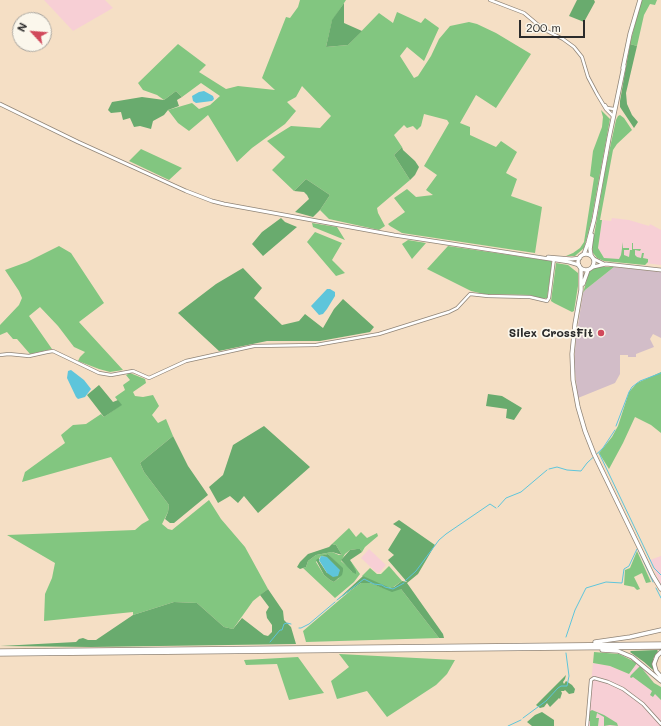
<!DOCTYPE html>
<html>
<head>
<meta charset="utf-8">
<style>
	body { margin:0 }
	#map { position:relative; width:661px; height:726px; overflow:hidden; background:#f5dfc5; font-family:Mali,sans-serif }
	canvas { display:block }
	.north { position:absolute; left:12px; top:12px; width:40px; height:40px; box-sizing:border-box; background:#fbf7ec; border:1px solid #a8a59f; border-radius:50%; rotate:296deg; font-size:11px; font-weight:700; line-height:16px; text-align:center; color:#2b2b2b }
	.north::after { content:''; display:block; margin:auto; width:14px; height:18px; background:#d1495b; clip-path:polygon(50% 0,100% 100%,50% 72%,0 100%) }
	.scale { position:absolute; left:519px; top:20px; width:66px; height:18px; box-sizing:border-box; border:2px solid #2b2b2b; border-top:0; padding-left:5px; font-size:12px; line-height:14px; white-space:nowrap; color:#2b2b2b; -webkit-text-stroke:3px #fbf7ec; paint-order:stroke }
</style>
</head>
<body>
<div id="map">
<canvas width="661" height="726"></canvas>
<div class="north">N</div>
<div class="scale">200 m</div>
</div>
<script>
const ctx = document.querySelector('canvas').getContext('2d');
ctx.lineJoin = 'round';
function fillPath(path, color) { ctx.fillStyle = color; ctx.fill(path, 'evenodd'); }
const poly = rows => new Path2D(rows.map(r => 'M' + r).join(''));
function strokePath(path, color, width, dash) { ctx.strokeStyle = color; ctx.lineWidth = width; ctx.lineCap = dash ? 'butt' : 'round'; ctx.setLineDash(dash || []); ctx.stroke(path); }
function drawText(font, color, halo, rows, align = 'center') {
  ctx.font = font + ' Mali,sans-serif'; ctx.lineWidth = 3.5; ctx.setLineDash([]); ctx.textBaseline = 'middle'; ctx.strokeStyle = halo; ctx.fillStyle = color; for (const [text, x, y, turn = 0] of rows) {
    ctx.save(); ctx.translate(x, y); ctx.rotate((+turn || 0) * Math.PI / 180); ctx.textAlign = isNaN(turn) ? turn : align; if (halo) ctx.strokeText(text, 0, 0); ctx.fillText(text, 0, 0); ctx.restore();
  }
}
fillPath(poly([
	[44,0,105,0,113,8,73,31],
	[612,218,629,220,649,226,650,224,661,230,661,265,604,258,598,248,602,220,611,221],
	[369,549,386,565,379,573,376,572,361,558],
	[661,556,661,586,650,560],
	[593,663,610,666,629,674,637,663,649,675,654,683,661,687,661,726,587,726]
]), '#f7cfd5');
fillPath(poly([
	[614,267,661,272,661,338,653,334,650,339,654,347,636,354,636,357,628,357,628,355,620,355,620,374,615,383,578,398,574,363,576,338,583,293,585,290]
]), '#d2bdc8');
fillPath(poly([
	[300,0,346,0,332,21,326,47,348,45,379,13,393,23,397,12,421,23,425,18,439,28,424,61,407,47,400,56,414,78,418,76,431,56,439,39,450,26,469,22,477,24,496,33,531,54,496,108,476,95,460,123,470,127,470,135,496,147,501,141,517,152,506,173,517,179,511,196,542,207,535,253,402,233,390,226,388,224,405,212,394,198,407,189,416,197,433,195,426,190,437,175,424,166,449,123,447,120,424,114,421,126,417,130,413,126,407,128,404,125,394,135,402,147,394,155,410,180,377,208,378,213,385,226,379,230,329,219,320,210,330,195,306,179,294,191,272,170,285,157,267,141,291,126,320,128,331,116,302,86,296,97,287,102,296,111,285,124,252,148,237,162,208,115,189,131,178,123,168,110,192,103,199,109,210,105,220,96,201,83,182,97,176,91,164,100,157,95,143,90,138,83,178,44,206,65,199,72,226,89,238,86,275,90,262,78,286,17,290,18,298,7],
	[641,0,657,0,655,5,650,4,644,15,637,46,630,44],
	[601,110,610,119,591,222,584,248,575,256,566,256,573,253,580,248,584,242,594,178,590,176,593,151,602,127,603,117],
	[620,115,624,118,632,130,617,144,613,150,600,220,602,220,598,248,604,258,619,259,621,255,623,242,623,248,629,248,629,250,624,250,624,255,629,257,630,250,632,250,632,243,633,243,633,249,641,249,640,251,635,250,635,255,637,257,641,258,642,253,644,253,643,258,648,259,648,262,645,265,604,261,597,258,593,253,592,247,606,166,616,120,618,116],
	[141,149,182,168,169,180,129,161],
	[312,223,337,227,345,240,313,227],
	[315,232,342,243,332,260,345,273,336,276,307,242],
	[408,240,426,243,412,259,402,244],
	[59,246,71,253,104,303,79,322,123,370,110,372,99,369,78,361,80,357,85,352,74,347,58,326,40,307,29,316,52,349,30,354,17,339,13,339,7,332,0,335,0,325,19,305,22,298,19,291,5,270,27,262],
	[448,246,551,261,552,263,547,298,542,299,530,295,484,294,471,291,427,269],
	[556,263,568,265,578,273,578,286,574,311,572,312,554,303,551,301],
	[600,267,614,267,585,290,583,293,589,272,595,268],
	[661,372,661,433,651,425,635,417,623,443,609,469,599,453,612,437,618,426,629,392,637,383],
	[130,373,145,379,146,383,133,392,135,396,143,397,153,395,159,406,152,415,158,423,166,419,173,436,140,463,144,472,169,505,168,512,162,524,168,529,172,530,209,500,221,519,245,547,268,589,253,601,233,629,224,627,197,603,174,602,133,615,133,612,44,621,45,594,52,578,55,563,7,535,135,530,142,524,149,520,111,457,22,482,25,472,65,443,61,435,73,425,86,424,101,414,104,417,121,405,115,397,125,390,123,385,130,380,126,375],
	[349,528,356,537,361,532,367,538,377,533,378,536,365,547,362,552,360,549,357,549,350,550,345,554,341,561,347,566,352,572,353,568,350,560,360,574,354,582,335,598,303,568,306,567,308,561,316,555,332,552,339,555,342,555,336,545,332,544],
	[328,554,342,568,339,578,334,582,330,580,324,575,316,562,321,556],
	[637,551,651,582,646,583,642,573,634,577,640,589,637,590,634,587,624,585,625,570,630,568],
	[389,566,402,581,392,588,385,587,362,576,370,568,377,574,381,574],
	[361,583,370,583,383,588,401,589,439,638,306,642,303,631,350,591],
	[594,652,619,654,637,663,629,674,610,666,593,663],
	[339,654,455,660,447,674,436,685,387,717,367,691,337,699,331,681,349,667],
	[298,657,324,693,289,700,277,664,246,665,244,660],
	[640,666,654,683,661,687,661,700,655,694,653,697,650,695,652,691,633,677,631,678,630,677,631,675],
	[592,710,604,715,617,723,618,726,610,725,604,726,604,717,597,713,596,718,599,718,598,726,590,726,590,721,589,721,589,712]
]), '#82c680');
fillPath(poly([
	[577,0,594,0,595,2,584,22,569,16],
	[344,3,344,23,362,31,348,45,326,47,332,20],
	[630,44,637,46,626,93,627,104,632,115,638,122,634,128,620,107,620,101],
	[176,91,182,97,177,100,179,106,168,110,164,115,153,121,151,129,140,126,134,127,130,118,123,120,121,112,111,113,108,110,112,102,142,97,164,100],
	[402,147,403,150,415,161,419,167,415,175,410,180,394,155],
	[306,179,330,195,320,210,313,217,295,212,309,199,307,195,304,192,294,191],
	[281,218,285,222,297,227,263,256,252,244,262,232],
	[243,268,262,288,254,298,282,325,299,321,305,314,323,328,334,309,343,299,374,327,370,332,320,341,267,341,219,351,178,313,216,284],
	[99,385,113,402,118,400,122,405,104,417,87,395],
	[488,394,502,396,522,408,514,420,506,418,507,409,486,406],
	[264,426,310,467,258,513,244,496,238,503,230,496,218,503,209,487,223,475,233,445],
	[173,436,188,466,208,495,174,523,170,523,165,519,168,512,169,505,144,472,140,463],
	[399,520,435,545,418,574,407,583,443,634,444,638,439,638,401,589,392,592,370,583,361,583,337,600,363,576,390,588,394,587,402,581,407,582,388,560,394,555,388,550,401,529,393,524],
	[332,544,336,545,342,555,332,552,316,555,308,561,306,567,300,569,297,567,300,562,308,554,329,547],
	[357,549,360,549,362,552,350,560,356,571,356,574,352,572,341,560,350,550],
	[328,554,343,568,343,571,342,575,334,582,330,580,324,575,316,560,319,558,319,561,327,573,327,557,320,556],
	[268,589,283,611,284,620,291,627,296,644,91,647,0,646,76,642,79,639,83,638,88,640,96,640,133,615,174,602,197,603,224,627,233,629,242,618,264,635,268,636,272,632,272,625,267,618,266,612,269,607,260,595],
	[657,650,658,651,653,659,653,670,644,662,630,652,631,651],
	[566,675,565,679,563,682,564,684,566,681,572,685,575,689,574,693,569,694,565,690,564,691,561,691,562,693,560,699,559,698,550,707,547,703,544,707,540,708,536,705],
	[542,712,554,720,554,726,532,726,527,722,535,715]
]), '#69ab6e');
fillPath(poly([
	[204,91,213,96,214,99,212,101,196,103,193,101,192,96,199,92],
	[327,289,330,289,335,292,335,296,327,309,323,314,319,315,311,306],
	[71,370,84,380,91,389,85,397,78,399,76,397,67,378,68,371],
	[321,556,327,557,340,570,338,576,333,577,327,573,319,560]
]), '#5ec5db');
strokePath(poly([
	[616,426,629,392,632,387,640,381,661,373],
	[599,453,654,568,661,575],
	[549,469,557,467,567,470,581,471,587,463,603,448,615,430],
	[498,507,506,498,521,492,547,470],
	[638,549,653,582],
	[405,581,416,571,439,540,446,534,490,504,496,508],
	[656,588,661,598],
	[337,600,364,579,374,584,382,585,385,587,393,589,404,583],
	[299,628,301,628,309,624,335,602],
	[566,637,575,610,586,588,606,582,622,583,624,569,629,566,637,549],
	[270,642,280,630,282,630,284,624,287,623,291,624],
	[523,718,546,701,558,688,561,686,567,686,569,676,566,653],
	[508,726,521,720]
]), '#5ec5db', 1);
const tertiary = poly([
	[490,0,524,13,543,29,563,39,574,47,582,57,588,77,597,94,606,109,613,116],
	[605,105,607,108,614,109,614,111],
	[0,355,9,354,29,356,47,352,53,351,99,373,111,375,133,371,149,378,186,361,254,346,316,345,379,334,449,312,457,308,470,294,488,296,530,297,547,301,549,298,554,258],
	[587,726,591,680,594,678,608,682,623,689,643,704,661,724]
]);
const secondary = poly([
	[0,104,78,142,186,191,212,201,224,204,394,235,569,262,579,265],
	[548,257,572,259,580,258],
	[594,259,604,264],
	[593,267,606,264,661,270]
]);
const primary = poly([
	[623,68,630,34,640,0],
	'578 262a8 8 0 1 1 16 0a8 8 0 1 1-16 0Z',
	[584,254,588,243,594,220,609,138,624,66],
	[591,255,590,249,592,235],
	[581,268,581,290,575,324,572,354,573,380,578,407,585,431,594,454,653,576,661,589],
	[583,284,588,270]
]);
const trunk = poly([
	[595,642,630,637,661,630],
	[602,650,618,651,632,657,661,681],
	[0,651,661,644],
	[661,652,657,656,654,664,656,671,661,677],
	[0,654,661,647]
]);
strokePath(tertiary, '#908578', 4);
strokePath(secondary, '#908578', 4.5);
strokePath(primary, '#908578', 5);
strokePath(trunk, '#908578', 5);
strokePath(tertiary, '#fff', 2.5);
strokePath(secondary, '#fff', 3);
strokePath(primary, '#fff', 3.5);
strokePath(trunk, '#fff', 3.5);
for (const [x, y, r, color] of [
	[601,333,4,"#d1495b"]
]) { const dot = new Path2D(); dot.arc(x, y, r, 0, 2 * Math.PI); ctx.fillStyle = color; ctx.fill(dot); strokePath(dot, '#fbf7ec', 1.5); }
drawText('bold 12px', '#2b2b2b', '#fbf7ec', [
	["Silex CrossFit",593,333]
], 'right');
</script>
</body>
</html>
